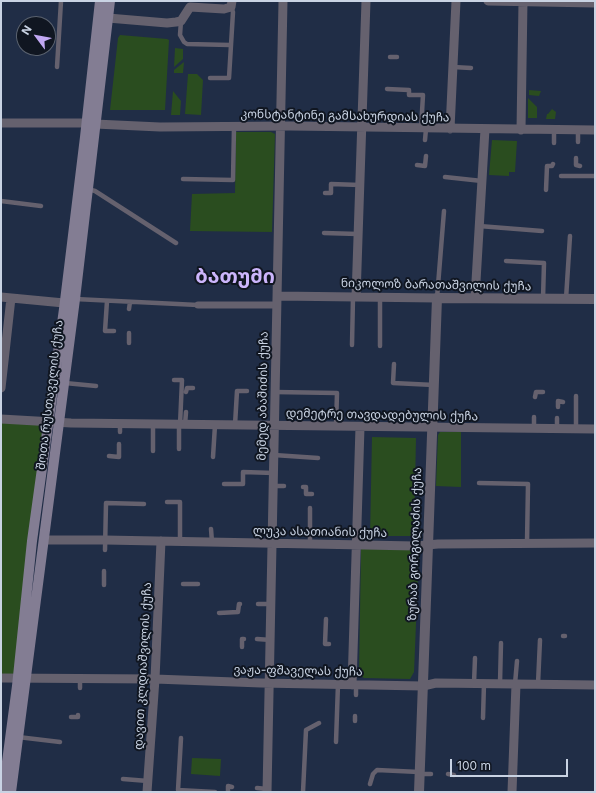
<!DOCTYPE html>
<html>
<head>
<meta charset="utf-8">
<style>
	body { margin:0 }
	#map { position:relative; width:596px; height:793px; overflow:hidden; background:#202d46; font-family:Inter,sans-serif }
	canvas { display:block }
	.frame { position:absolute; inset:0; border:2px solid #c9d3e3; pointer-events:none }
	.north { position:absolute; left:16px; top:16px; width:40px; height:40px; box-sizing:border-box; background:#101621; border:1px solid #5a626f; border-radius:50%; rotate:302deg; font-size:11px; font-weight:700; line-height:16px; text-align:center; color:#c9d3e3 }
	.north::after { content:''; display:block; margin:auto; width:14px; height:18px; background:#c1a8f3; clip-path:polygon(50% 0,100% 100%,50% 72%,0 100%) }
	.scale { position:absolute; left:450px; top:759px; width:118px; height:18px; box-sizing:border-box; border:2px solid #c9d3e3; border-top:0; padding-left:5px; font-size:12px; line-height:14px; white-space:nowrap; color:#c9d3e3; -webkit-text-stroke:3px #101621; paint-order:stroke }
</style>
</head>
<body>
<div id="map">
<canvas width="596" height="793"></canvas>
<div class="frame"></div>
<div class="north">N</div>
<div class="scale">100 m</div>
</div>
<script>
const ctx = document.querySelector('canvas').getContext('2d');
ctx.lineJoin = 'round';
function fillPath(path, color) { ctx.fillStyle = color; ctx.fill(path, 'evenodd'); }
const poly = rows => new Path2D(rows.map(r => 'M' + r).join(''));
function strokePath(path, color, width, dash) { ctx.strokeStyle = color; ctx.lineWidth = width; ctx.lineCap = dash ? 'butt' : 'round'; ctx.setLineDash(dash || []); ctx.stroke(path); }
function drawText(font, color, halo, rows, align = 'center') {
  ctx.font = font + ' Inter,"Noto Sans Georgian",sans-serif'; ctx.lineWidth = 4; ctx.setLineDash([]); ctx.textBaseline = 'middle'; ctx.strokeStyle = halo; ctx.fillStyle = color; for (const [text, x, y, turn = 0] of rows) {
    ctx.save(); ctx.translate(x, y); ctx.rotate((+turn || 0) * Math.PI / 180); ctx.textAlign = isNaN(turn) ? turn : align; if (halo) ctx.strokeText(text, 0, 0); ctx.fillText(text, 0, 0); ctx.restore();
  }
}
fillPath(poly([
	[120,35,167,39,169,40,165,110,110,110,118,38],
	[175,48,183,49,183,59,174,67],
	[184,62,183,73,174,73,174,70],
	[188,74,197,74,203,80,201,115,185,114],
	[529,90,541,91,539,96,529,95],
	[173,91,181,101,180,115,171,115],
	[528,98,537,107,537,118,528,118],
	[552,109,556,112,555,119,546,119,547,114,548,114],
	[236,132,271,132,275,134,272,232,190,231,192,194,235,193],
	[492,140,517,141,515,172,509,172,509,176,489,175],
	[1,423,39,423,44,427,14,673,12,675,1,674],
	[440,432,461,432,461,487,436,486,438,435],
	[372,437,416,438,414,536,370,536],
	[361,549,416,549,419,551,414,672,410,679,364,678,359,675],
	[192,758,221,759,220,776,191,774]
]), '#2a4d1f');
strokePath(poly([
	[181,21,180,35,184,42,187,44,230,45],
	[390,57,397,57],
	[57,67,61,1],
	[453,67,471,68],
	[210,78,229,78,233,12,231,7],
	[387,89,409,90,409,95,423,95,421,129],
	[425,140,426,129],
	[578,142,578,130],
	[554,143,554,130],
	[576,158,576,165,580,166],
	[417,165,425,166,426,156],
	[561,176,595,176],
	[445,177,482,181],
	[183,179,233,180,234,127],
	[88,189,95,191,176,243],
	[546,190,547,166,552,166,553,164],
	[325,193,331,193,331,184,360,185],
	[1,201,41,206],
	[479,226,542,231],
	[324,233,358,234],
	[506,261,544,263,543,299],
	[437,298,444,211],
	[75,299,198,305],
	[566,299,570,236],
	[107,301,105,331,114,331],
	[129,309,130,302],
	[129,343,129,333],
	[352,345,353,297],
	[380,346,380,297],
	[394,364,393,383,434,385],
	[174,380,182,380,180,425],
	[65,383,96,386],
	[186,392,187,388,193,388],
	[275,392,337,393,336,427],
	[576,396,576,429],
	[535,397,536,392,543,392],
	[558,407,558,401,563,402],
	[185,425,186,412],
	[235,425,237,391,247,391],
	[534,429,534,417],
	[557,429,557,418],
	[120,432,120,424],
	[179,449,179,425],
	[153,451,153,424],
	[274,455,318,458],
	[109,456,119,457,119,444],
	[213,457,215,425],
	[479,483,528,484,527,543],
	[224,484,243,484,243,472,274,473],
	[274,486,284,486],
	[303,487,306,487,306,494,312,494],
	[167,502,180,502,180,541],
	[211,529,212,542],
	[310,544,310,508],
	[105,550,106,503,144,504],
	[183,584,198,584],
	[104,585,104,571],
	[258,604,271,604],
	[219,613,238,612,239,604,240,604],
	[326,619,325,644,329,644],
	[563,636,565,636],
	[257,639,271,640],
	[242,647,242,639,244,639],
	[474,683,475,658],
	[500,683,501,643],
	[515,684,517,661],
	[538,684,540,640],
	[80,688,80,678],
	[356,695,356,685],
	[71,717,78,717,78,715],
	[483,718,484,683],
	[355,721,355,716],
	[18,737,60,742],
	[181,738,178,790,215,792],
	[336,742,338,684],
	[419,774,431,774],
	[448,774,454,775],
	[123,779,148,781],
	[370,784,373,774,377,770,419,772],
	[257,788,267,789],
	[228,792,228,786,232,787],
	[303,792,306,730,319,723]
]), '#65616e', 4.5);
strokePath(poly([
	[198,305,277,305]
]), '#65616e', 7);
strokePath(poly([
	[488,1,595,3],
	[108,18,167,23,176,22,181,21,190,7,224,9,231,7,232,1],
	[1,123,86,123],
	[95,124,160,127,290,126,595,130],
	[450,129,456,1],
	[521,130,523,1],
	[277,296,437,298],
	[1,297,64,303],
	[356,297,366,1],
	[475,298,485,129],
	[1,388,11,298],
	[1,419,71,423,595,429],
	[44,540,105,540,416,546,438,544,595,543],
	[1,678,155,679,261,683,423,686,436,683,595,685],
	[352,685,360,427],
	[147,792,155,679,161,541],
	[267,792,283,1],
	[512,792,516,684]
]), '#65616e', 9);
strokePath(poly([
	[419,792,437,298,595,299]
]), '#65616e', 10);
strokePath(poly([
	[3,792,17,686,32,541,64,309,85,137,100,1],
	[11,792,75,299,110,1]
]), '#837d93', 10);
drawText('12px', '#c9d3e3', '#101621', [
	["კონსტანტინე გამსახურდიას ქუჩა",345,116,1],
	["ნიკოლოზ ბარათაშვილის ქუჩა",436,285,1],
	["შოთა რუსთაველის ქუჩა",50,395,-83],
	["მემედ აბაშიძის ქუჩა",263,396,-89],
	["დემეტრე თავდადებულის ქუჩა",382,415,1],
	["ლუკა ასათიანის ქუჩა",320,532,1],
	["ზურაბ გორგილაძის ქუჩა",415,544,-88],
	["დავით კლდიაშვილის ქუჩა",143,666,-87],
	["ვაჟა-ფშაველას ქუჩა",298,671,1]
]);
drawText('bold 20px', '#ccb5fb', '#101621', [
	["ბათუმი",235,277]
]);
</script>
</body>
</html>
